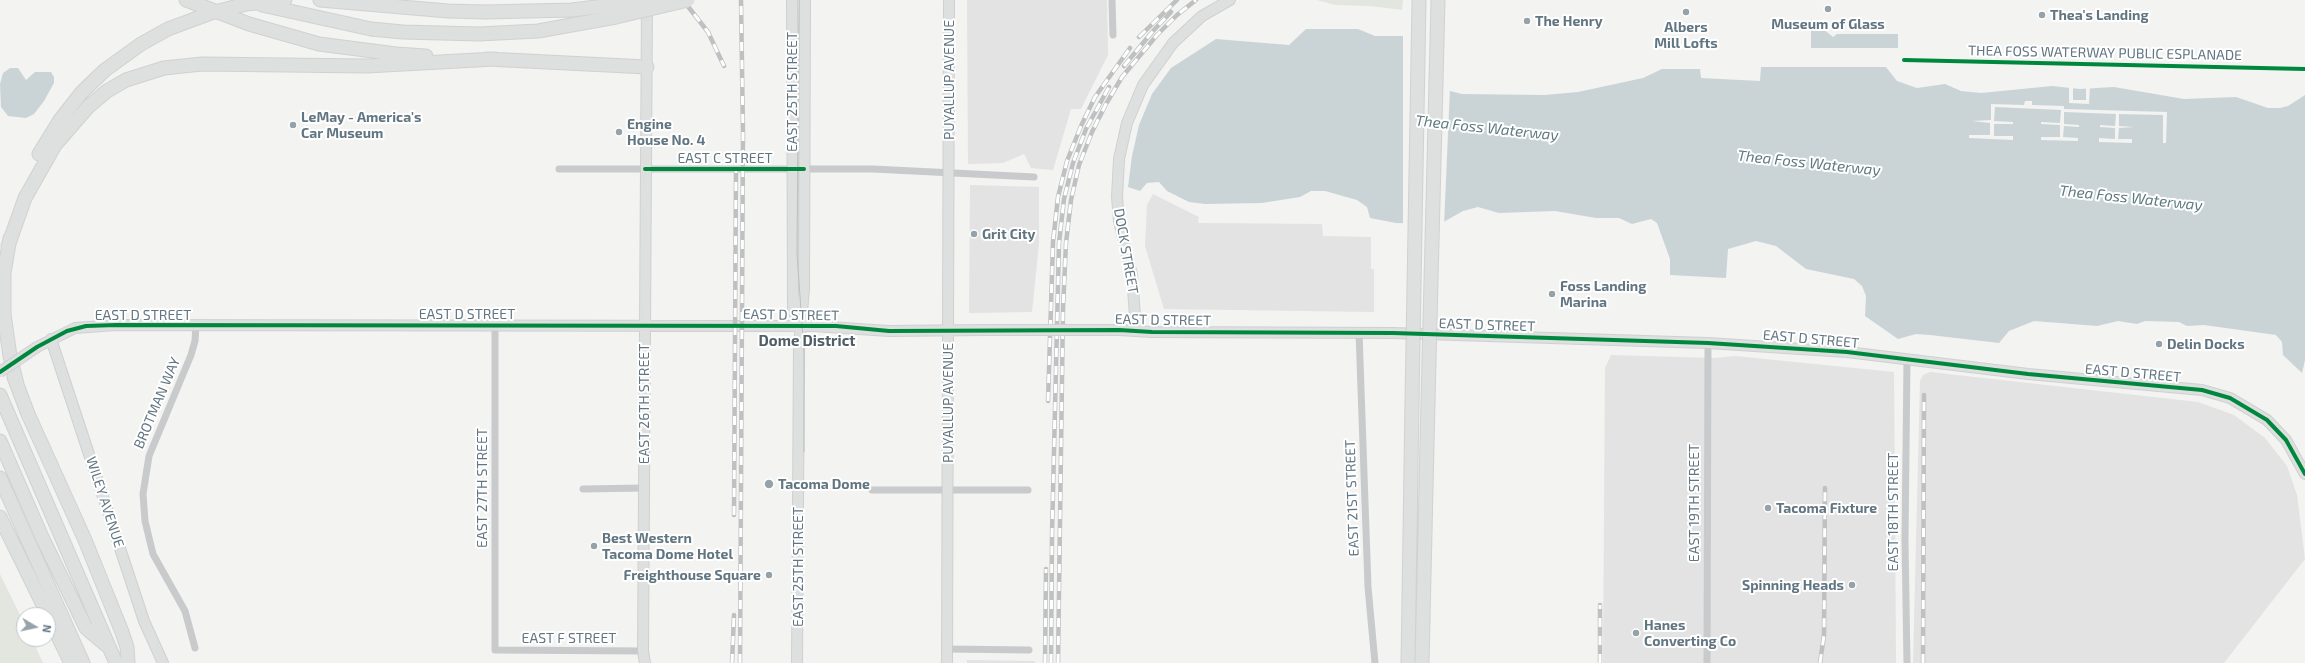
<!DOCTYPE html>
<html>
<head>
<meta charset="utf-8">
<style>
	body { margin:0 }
	#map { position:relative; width:2305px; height:663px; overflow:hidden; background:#f3f3f1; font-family:"Exo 2",sans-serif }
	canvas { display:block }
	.north { position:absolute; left:16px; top:607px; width:40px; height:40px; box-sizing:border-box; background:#fff; border:1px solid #c0c8cd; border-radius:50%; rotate:99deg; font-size:11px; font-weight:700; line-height:16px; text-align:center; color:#627682 }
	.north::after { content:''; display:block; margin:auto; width:14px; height:18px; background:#95a2a9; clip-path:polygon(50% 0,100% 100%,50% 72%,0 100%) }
</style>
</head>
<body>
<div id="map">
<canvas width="2305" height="663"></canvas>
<div class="north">N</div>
</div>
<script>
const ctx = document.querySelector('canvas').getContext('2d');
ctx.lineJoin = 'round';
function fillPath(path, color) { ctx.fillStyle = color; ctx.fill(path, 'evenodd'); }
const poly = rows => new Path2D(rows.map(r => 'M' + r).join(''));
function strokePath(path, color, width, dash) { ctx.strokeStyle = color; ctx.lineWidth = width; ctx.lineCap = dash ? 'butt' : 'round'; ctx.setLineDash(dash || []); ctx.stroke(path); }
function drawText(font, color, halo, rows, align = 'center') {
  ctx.font = font + ' "Exo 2",sans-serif'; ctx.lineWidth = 4; ctx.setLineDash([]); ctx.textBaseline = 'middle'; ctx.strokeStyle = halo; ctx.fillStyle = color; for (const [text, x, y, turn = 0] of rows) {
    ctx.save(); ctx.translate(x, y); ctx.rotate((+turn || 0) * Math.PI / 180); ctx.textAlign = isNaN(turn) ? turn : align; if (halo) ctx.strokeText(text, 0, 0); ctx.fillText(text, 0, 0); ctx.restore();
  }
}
fillPath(poly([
	[967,0,1107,0,1108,55,1081,109,1071,109,1053,170,1031,168,1024,154,1003,163,968,164],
	[970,185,1039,187,1039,243,1032,312,969,313],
	[1153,194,1199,217,1198,223,1322,224,1323,236,1371,237,1371,269,1374,269,1374,312,1164,309,1145,246,1147,205],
	[1611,355,1715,358,1735,356,1894,372,1896,663,1603,663,1605,368],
	[1930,372,2198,402,2234,415,2265,438,2287,466,2297,495,2305,559,2224,663,1913,663,1920,381,1923,375],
	[967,660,1035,661,1035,663,967,663]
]), '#e2e3e2');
fillPath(poly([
	[1317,0,1403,0,1402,10,1370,6,1335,5],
	[0,574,24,623,24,639,32,639,43,663,0,663]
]), '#e3e6df');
fillPath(poly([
	[1811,19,1833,37,1837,34,1898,34,1898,48,1811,48],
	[1306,29,1358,29,1375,36,1406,36,1431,70,1450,91,1462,94,1545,95,1578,92,1643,78,1662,69,1700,69,1701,78,1760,81,1761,67,1886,67,1897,81,1917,88,1945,84,1961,91,1981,93,2052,86,2080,89,2114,87,2184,99,2236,97,2268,108,2280,108,2288,106,2305,95,2305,360,2302,373,2283,355,2282,342,2276,335,2204,325,2187,326,2179,322,2145,321,2137,324,2118,321,2097,326,2034,321,2009,331,1999,343,1930,335,1916,334,1898,339,1865,316,1866,296,1862,286,1854,279,1806,269,1776,246,1756,241,1728,249,1726,278,1670,275,1670,259,1657,223,1651,219,1632,224,1619,218,1596,218,1555,211,1499,213,1478,207,1463,211,1440,224,1396,223,1370,218,1367,207,1357,200,1325,191,1311,191,1300,197,1262,203,1205,204,1189,202,1167,191,1159,182,1147,183,1140,191,1128,187,1132,156,1139,125,1152,94,1171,68,1216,39,1289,45],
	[18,68,26,80,35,72,51,72,54,77,54,83,44,101,34,114,26,118,8,116,1,107,0,84,3,73,10,68]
]), '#cad4d6');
fillPath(poly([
	[1403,34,1407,35,1424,48,1432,69,1450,88,1444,225,1440,226,1403,225],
	[2069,85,2073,86,2073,100,2086,100,2086,86,2090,86,2089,104,2069,103],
	[2025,101,2032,101,2032,105,2064,106,2064,109,2167,112,2166,143,2163,143,2163,115,2119,114,2119,126,2134,127,2119,128,2118,139,2132,139,2132,143,2099,142,2099,138,2115,139,2115,128,2100,127,2100,125,2115,126,2116,114,2064,112,2064,124,2079,125,2079,127,2064,126,2063,137,2078,138,2078,141,2041,140,2041,137,2060,137,2060,125,2041,124,2041,122,2060,123,2061,110,1995,107,1994,121,2013,122,2013,124,1994,124,1994,136,2013,136,2013,140,1969,138,1969,135,1990,135,1990,123,1972,121,1991,120,1991,104,2024,105]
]), '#f3f3f1');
const secondary = poly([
	[792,0,793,311,801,326],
	[1119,330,1152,332,1393,333,1708,343,1847,352,2028,374,2202,390,2230,398,2267,420,2286,440,2305,474],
	[1136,330,1132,275,1119,221,1117,197,1119,159,1127,123,1143,85,1173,43,1202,16,1230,0],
	[51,339,144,621,163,663],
	[37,347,75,328,116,325,814,326,889,331,985,330],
	[645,663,643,651,647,3],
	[797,663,799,347,804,289,805,0],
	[947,663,949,0]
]);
const highway = poly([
	[186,0,249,24,319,44,396,54,426,56],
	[320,0,448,11,485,12],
	[262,5,371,29],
	[487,59,647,67],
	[1436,82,1438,0],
	[39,154,60,120,82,92,105,70,141,44,168,29,211,13,246,4,285,0],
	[10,238,4,273,4,314,10,356,17,384],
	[8,246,25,198,55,145,88,107,107,91,126,80,164,68,202,64,367,66,495,59],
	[14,377,28,414,85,540,122,632,127,647,128,663],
	[0,395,116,663],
	[0,441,41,535,86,628,106,645],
	[0,478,83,663],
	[0,517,48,615],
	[48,616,71,663],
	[1408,663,1412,402],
	[1422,663,1428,401]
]);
strokePath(secondary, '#cfd1d1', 12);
strokePath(highway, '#d0d1d1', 15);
strokePath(poly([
	[1112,0,1113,35],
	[559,169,873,169,1034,177],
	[495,325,495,650,643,651],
	[1359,332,1368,587,1375,663],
	[1907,360,1905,540,1907,663],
	[583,489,645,488],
	[872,490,1028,490],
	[195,648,185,611,153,554,145,521,143,494,149,456,191,355,195,341,196,325],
	[947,649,1029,650],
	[1707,663,1708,343]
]), '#c8cacb', 7);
strokePath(secondary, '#dedfdf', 10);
strokePath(highway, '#dedfdf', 13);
strokePath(poly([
	[799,0,797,254,804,353,804,452]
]), '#bec0c1', 1);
const rail = poly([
	[683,0,708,32,724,66],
	[1139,37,1177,0],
	[1124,66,1153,31,1171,12],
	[1048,401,1053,242,1058,197,1067,161,1081,126,1095,97,1130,48],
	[734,515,736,169],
	[732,663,734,615],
	[740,663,743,133,741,0],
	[1045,663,1046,569],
	[1051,663,1052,534,1059,243,1064,199,1073,163,1086,129,1109,87],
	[1058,663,1063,309,1066,243,1071,200,1079,165,1092,132,1106,104,1122,77,1157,35,1177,15,1196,0],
	[1600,663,1600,605],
	[1820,663,1824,635,1825,488],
	[1923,663,1924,395]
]);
strokePath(rail, '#bec0c1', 4.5);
strokePath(rail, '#fff', 3, [9]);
const secondaryBridge = poly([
	[985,330,1119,330],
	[0,372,37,347]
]);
const highwayBridge = poly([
	[485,12,572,10,652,0],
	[371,29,403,32,479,34,538,31,616,17,688,0],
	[1428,401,1436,82],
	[1412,402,1419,0]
]);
strokePath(secondaryBridge, '#cfd1d1', 12, []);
strokePath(highwayBridge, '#d0d1d1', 15, []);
strokePath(secondaryBridge, '#dedfdf', 10);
strokePath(highwayBridge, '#dedfdf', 13);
strokePath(poly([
	[1904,60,2305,69],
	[645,169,804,169],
	[0,372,37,347,67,331,86,326,116,325,836,326,889,331,1119,330,1152,332,1393,333,1708,343,1847,352,2028,374,2202,390,2230,398,2267,420,2286,440,2305,474]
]), '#00873e', 4);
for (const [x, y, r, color] of [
	[1828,9,4,"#95a2a9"],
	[1686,12,4,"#95a2a9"],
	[2042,15,4,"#95a2a9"],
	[1527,21,4,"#95a2a9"],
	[293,125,4,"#95a2a9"],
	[619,132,4,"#95a2a9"],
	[974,234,4,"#95a2a9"],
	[1552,294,4,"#95a2a9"],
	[2159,344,4,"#95a2a9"],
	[769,484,5,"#95a2a9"],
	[1768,508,4,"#95a2a9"],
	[594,546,4,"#95a2a9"],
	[769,575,4,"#95a2a9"],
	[1852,585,4,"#95a2a9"],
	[1636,633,4,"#95a2a9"]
]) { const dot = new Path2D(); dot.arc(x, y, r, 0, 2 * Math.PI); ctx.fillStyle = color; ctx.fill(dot); strokePath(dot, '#fff', 1.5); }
drawText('bold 14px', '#627682', '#fff', [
	["Thea's Landing",2050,15],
	["The Henry",1535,21],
	["Museum of Glass",1828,24,"center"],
	["Albers",1686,27,"center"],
	["Mill Lofts",1686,43,"center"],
	["LeMay - America's",301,117],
	["Car Museum",301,133],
	["Engine",627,124],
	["House No. 4",627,140],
	["Grit City",982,234],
	["Foss Landing",1560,286],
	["Marina",1560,302],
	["Delin Docks",2167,344],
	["Tacoma Dome",778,484],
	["Tacoma Fixture",1776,508],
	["Best Western",602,538],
	["Tacoma Dome Hotel",602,554],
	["Freighthouse Square",761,575,"right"],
	["Spinning Heads",1844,585,"right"],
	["Hanes",1644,625],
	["Converting Co",1644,641]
], 'left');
drawText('14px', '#627682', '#fff', [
	["THEA FOSS WATERWAY PUBLIC ESPLANADE",2105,53,1],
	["PUYALLUP AVENUE",949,80,-90],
	["EAST 25TH STREET",792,92,-90],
	["EAST C STREET",725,158],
	["DOCK STREET",1126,251,80],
	["EAST D STREET",467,314],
	["EAST D STREET",143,315],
	["EAST D STREET",791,315,1],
	["EAST D STREET",1163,320,1],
	["EAST D STREET",1487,325,2],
	["EAST D STREET",1811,339,5],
	["EAST D STREET",2133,373,5],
	["BROTMAN WAY",157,403,-67],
	["PUYALLUP AVENUE",948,403,-90],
	["EAST 26TH STREET",644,404,-90],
	["EAST 27TH STREET",482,488,-90],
	["EAST 21ST STREET",1352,498,-92],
	["WILEY AVENUE",105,502,72],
	["EAST 19TH STREET",1694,503,-90],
	["EAST 18TH STREET",1893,512,-90],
	["EAST 25TH STREET",798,567,-90],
	["EAST F STREET",569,638]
]);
drawText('italic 15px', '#5d7980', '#fff', [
	["Thea Foss Waterway",1487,128,6],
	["Thea Foss Waterway",1809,163,6],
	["Thea Foss Waterway",2131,198,6]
]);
drawText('bold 15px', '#505e67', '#fff', [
	["Dome District",807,341]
]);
</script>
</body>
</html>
